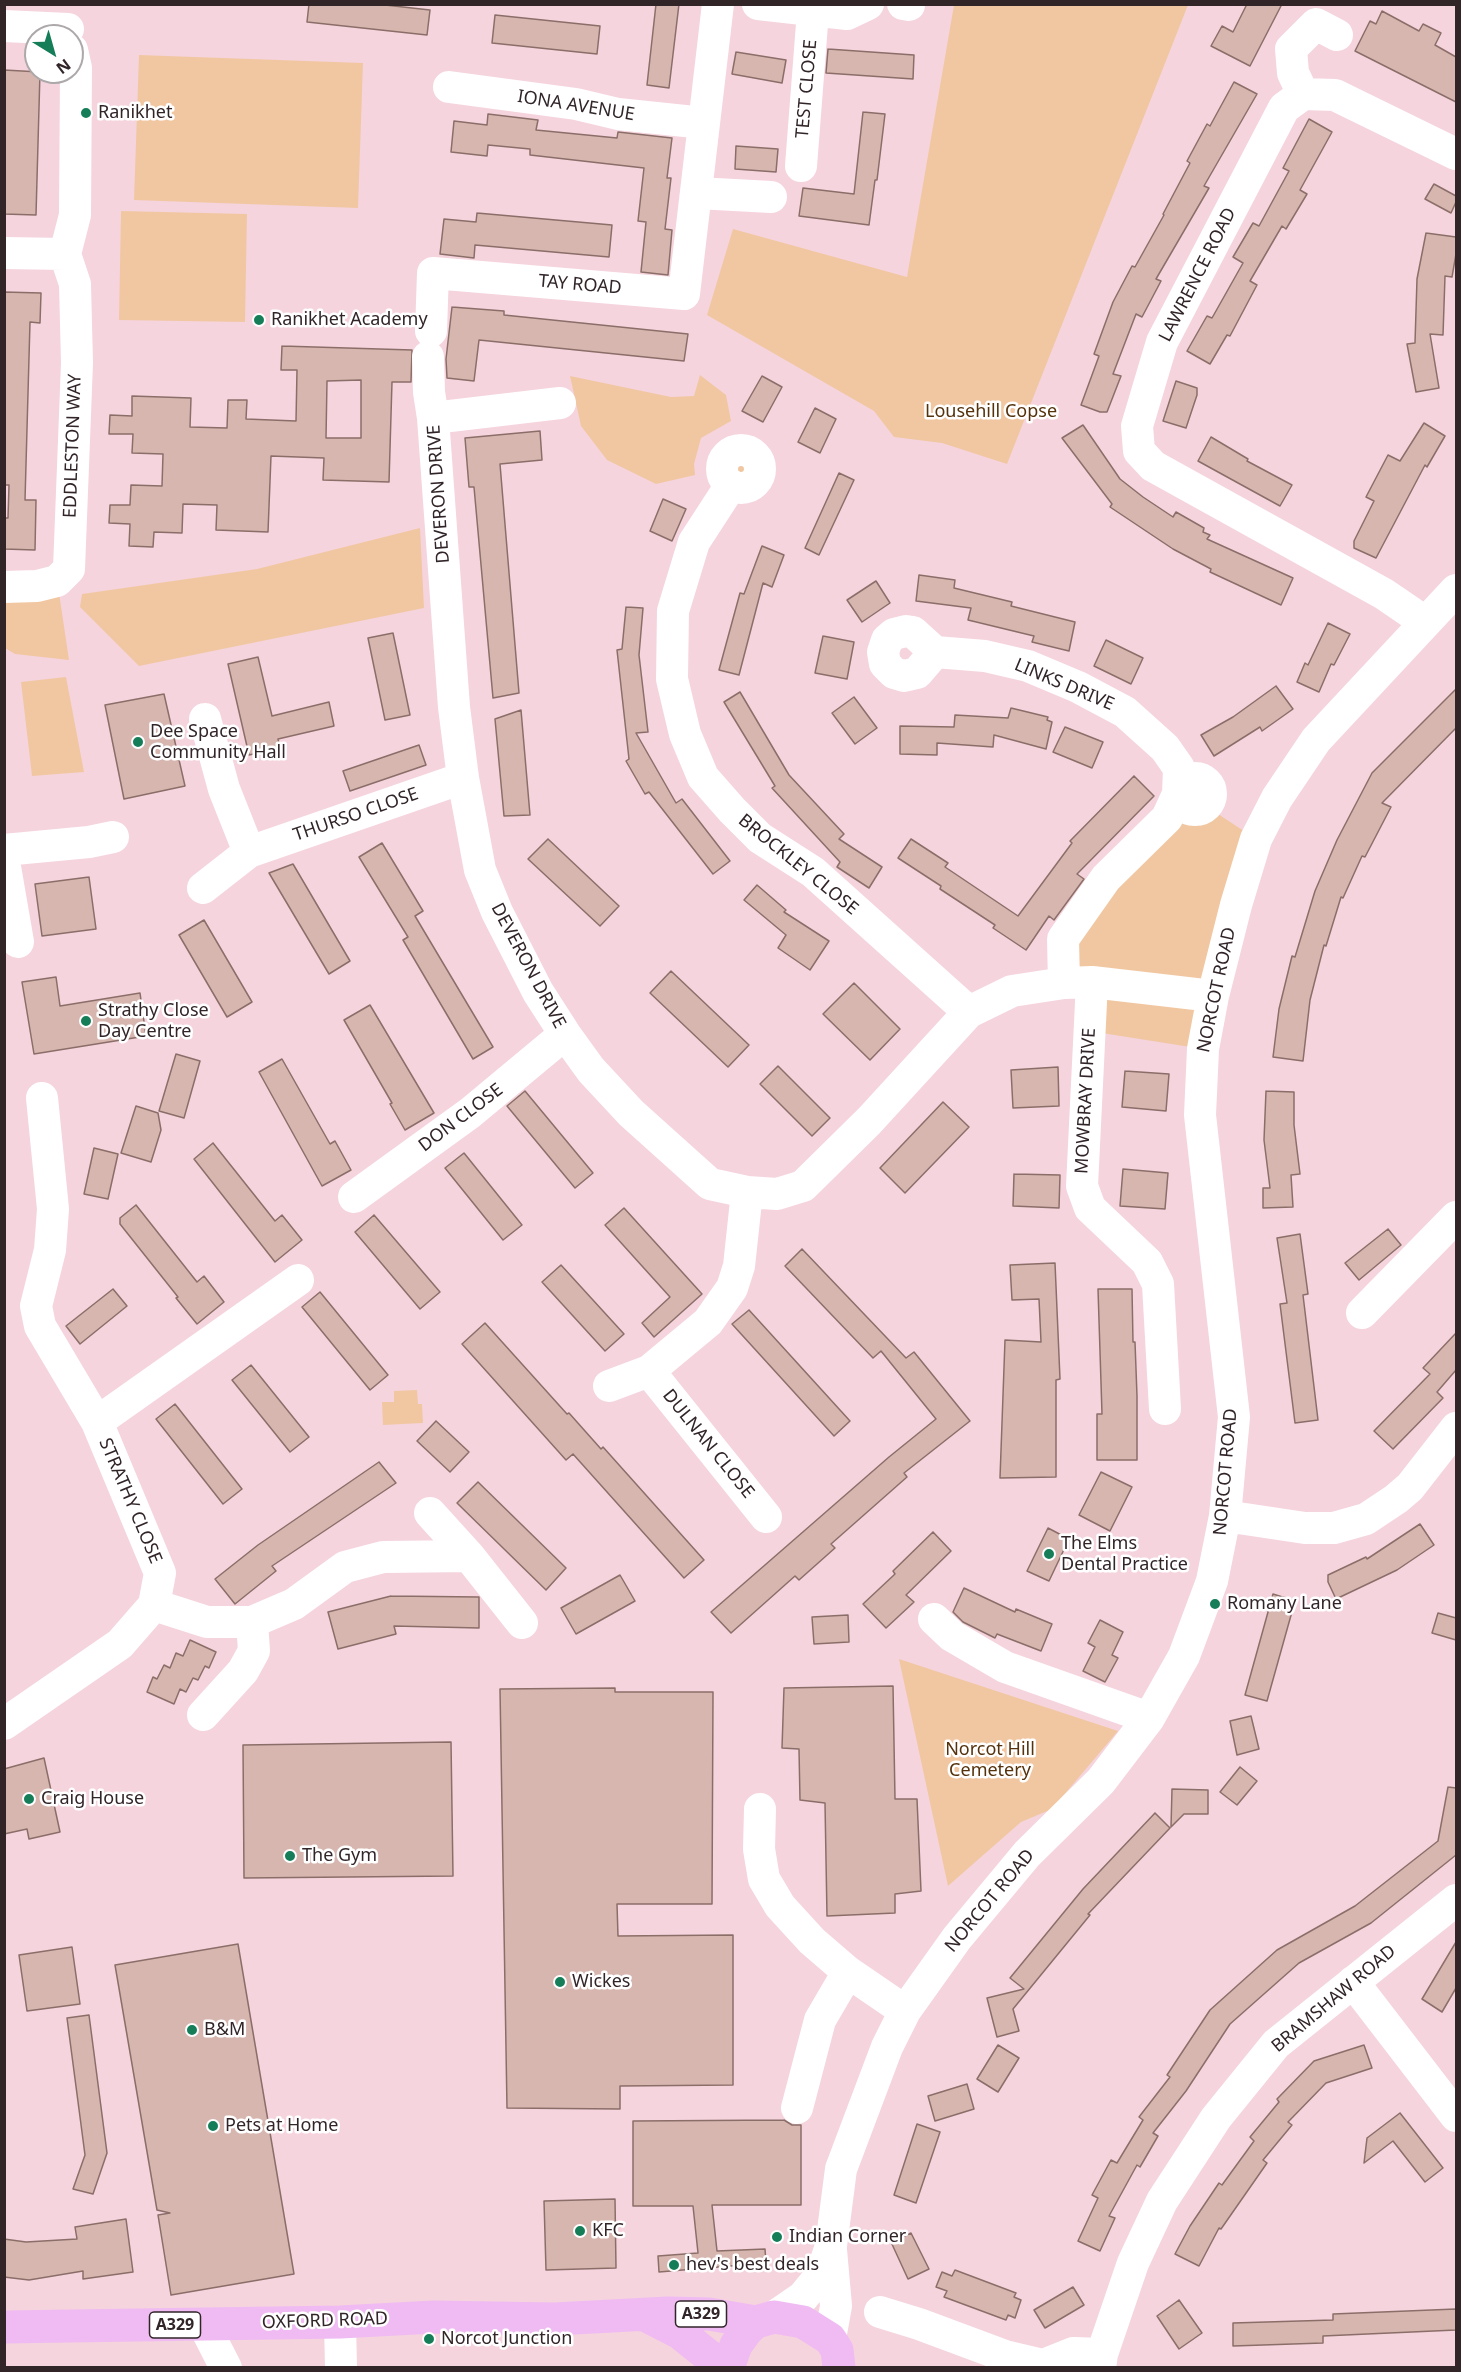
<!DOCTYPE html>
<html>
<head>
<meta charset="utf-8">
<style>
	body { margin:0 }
	#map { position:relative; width:1461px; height:2372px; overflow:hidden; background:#f5d4de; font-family:"Noto Sans",sans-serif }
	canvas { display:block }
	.frame { position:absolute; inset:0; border:6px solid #312528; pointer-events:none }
	.north { position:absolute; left:24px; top:24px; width:60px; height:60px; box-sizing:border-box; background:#fff; border:2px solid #ada8a9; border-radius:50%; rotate:143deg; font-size:16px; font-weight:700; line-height:24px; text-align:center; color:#312528 }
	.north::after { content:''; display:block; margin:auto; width:21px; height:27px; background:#157e59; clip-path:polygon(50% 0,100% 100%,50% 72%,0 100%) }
</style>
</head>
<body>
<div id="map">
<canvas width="1461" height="2372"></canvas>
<div class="frame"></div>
<div class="north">N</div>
</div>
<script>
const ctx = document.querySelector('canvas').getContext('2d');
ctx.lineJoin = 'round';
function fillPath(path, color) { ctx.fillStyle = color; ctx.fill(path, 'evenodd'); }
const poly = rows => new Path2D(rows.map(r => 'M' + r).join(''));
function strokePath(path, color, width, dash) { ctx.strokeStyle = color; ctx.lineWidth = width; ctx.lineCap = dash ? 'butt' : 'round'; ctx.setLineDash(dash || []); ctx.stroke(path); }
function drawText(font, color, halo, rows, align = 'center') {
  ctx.font = font + ' "Noto Sans",sans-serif'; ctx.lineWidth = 5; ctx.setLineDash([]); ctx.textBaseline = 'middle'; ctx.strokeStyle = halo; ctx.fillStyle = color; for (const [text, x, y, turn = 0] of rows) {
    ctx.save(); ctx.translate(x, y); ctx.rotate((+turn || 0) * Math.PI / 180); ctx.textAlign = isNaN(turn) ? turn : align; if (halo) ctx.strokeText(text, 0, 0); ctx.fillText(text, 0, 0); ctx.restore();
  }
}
fillPath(poly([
	[954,5,1188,5,1007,464,942,443,894,437,874,411,707,315,733,229,907,277],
	[139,55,363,63,358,208,134,200],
	[121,211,247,214,245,322,119,320],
	[700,375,726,395,731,421,701,438,694,464,695,475,656,484,607,460,581,426,570,376,671,397,694,396],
	'723 468a19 19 0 1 1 38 0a19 19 0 1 1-38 0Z',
	[420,528,424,608,139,666,80,607,82,594,257,569],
	[58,586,69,660,15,654,5,648,4,597],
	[66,677,84,772,32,776,21,682],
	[1196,778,1208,784,1211,794,1206,806,1256,839,1203,1049,1089,1031,1092,982,1064,983,1063,939,1185,780],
	[417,1390,418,1404,422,1404,423,1423,383,1425,382,1402,394,1402,394,1391],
	[899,1659,1118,1731,1052,1809,1021,1822,948,1886]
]), '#f1c7a2');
const building = poly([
	[309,4,376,4,430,10,427,35,307,22,309,4],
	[656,4,679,4,669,88,647,85,656,4],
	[1247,4,1282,4,1250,66,1211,46,1222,26,1233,32,1247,4],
	[1382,11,1419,31,1423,24,1441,33,1435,45,1456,57,1456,102,1355,51,1370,21,1376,24,1382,11],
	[495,15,600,26,597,54,492,43,495,15],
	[828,49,914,55,913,79,826,73,828,49],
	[736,52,786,60,782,83,732,74,736,52],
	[4,70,40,72,36,215,4,214,4,70],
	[1234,82,1257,94,1204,186,1209,188,1156,279,1161,281,1142,317,1136,314,1113,374,1121,376,1107,412,1100,412,1081,405,1099,356,1094,354,1113,302,1132,266,1135,267,1164,215,1163,214,1190,163,1187,161,1207,124,1210,126,1234,82],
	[863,112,885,114,877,180,875,180,869,225,799,216,803,188,854,194,863,112],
	[488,114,538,120,536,130,617,138,618,132,672,138,667,178,671,178,665,229,672,230,668,275,641,272,646,222,638,221,644,168,530,155,530,149,488,145,487,156,451,152,454,121,487,125,488,114],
	[1309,119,1332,132,1300,190,1307,194,1286,229,1282,226,1250,281,1257,285,1230,336,1227,335,1210,364,1187,351,1207,316,1212,318,1243,263,1233,257,1253,223,1259,226,1289,171,1283,168,1309,119],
	[736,146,778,149,776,172,735,169,736,146],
	[1434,184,1456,196,1456,202,1451,213,1425,199,1434,184],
	[477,213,612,225,609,257,475,245,474,258,440,254,444,219,476,222,477,213],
	[1426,233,1456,237,1456,254,1452,277,1445,276,1443,335,1430,334,1439,388,1416,392,1407,344,1415,343,1417,279,1426,233],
	[4,292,41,293,40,323,30,322,25,500,36,500,35,550,4,549,4,518,8,518,9,485,4,485,4,292],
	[452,307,504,311,504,315,688,334,684,361,479,340,474,381,447,378,446,359,452,307],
	[282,346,412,350,411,382,392,382,389,482,323,480,324,458,271,456,268,532,216,530,217,505,183,504,182,533,154,532,153,547,129,546,130,524,109,523,110,505,130,505,131,485,162,486,163,454,132,453,133,434,109,434,110,415,132,416,132,396,191,398,190,427,227,428,228,400,247,400,246,419,296,421,297,370,281,370,282,346],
	[361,380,361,438,326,438,327,381,361,380],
	[762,376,782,387,763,422,742,411,762,376],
	[1176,381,1197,388,1197,395,1186,428,1163,421,1176,381],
	[815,408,836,419,820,453,798,442,815,408],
	[1424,423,1445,436,1427,467,1425,465,1376,558,1354,548,1354,541,1374,501,1366,497,1388,455,1400,461,1424,423],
	[1083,425,1120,479,1143,497,1173,517,1176,512,1204,528,1203,532,1210,535,1207,539,1293,578,1281,605,1210,572,1211,569,1173,549,1110,507,1112,504,1062,438,1083,425],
	[540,431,542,460,500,464,519,693,493,698,474,487,469,487,465,438,540,431],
	[1211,437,1248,459,1247,461,1292,485,1280,506,1198,461,1211,437],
	[839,473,854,480,819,555,805,548,839,473],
	[663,499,686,509,672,541,650,531,663,499],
	[762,546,784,555,772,587,763,583,739,675,719,670,740,593,744,594,762,546],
	[919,575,955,580,954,588,1012,602,1011,606,1075,622,1069,651,1032,642,1034,636,968,620,971,608,916,601,919,575],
	[876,581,890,603,862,622,847,600,876,581],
	[626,607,643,608,639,655,648,732,636,733,676,803,682,799,730,861,713,874,649,792,645,794,626,761,629,759,617,650,622,649,626,607],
	[1328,623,1350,634,1334,665,1331,664,1319,692,1297,682,1305,663,1308,665,1328,623],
	[393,633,410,715,385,720,368,638,393,633],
	[823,636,854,642,847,679,815,673,823,636],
	[1106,640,1143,658,1131,684,1094,666,1106,640],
	[258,657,272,716,329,702,334,726,278,739,280,748,249,755,228,664,258,657],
	[1276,686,1293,709,1262,731,1260,727,1214,756,1201,735,1233,717,1276,686],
	[1456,689,1456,728,1382,803,1391,807,1365,857,1362,856,1343,898,1341,897,1326,946,1324,945,1310,1000,1303,1061,1273,1057,1279,1009,1292,956,1295,957,1315,891,1337,840,1372,773,1456,689],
	[740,692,789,775,844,834,839,839,882,867,869,888,837,867,840,862,772,788,775,786,724,702,740,692],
	[164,694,185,786,124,799,105,705,164,694],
	[854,697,877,728,855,744,832,713,854,697],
	[1011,708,1048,717,1047,720,1052,722,1046,749,994,735,993,747,937,743,937,755,900,754,900,726,954,727,955,715,1008,718,1011,708],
	[521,710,530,815,504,816,495,719,521,710],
	[1065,727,1103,742,1092,768,1053,752,1065,727],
	[419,745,426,765,350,791,343,771,419,745],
	[1134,776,1154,796,1077,874,1084,879,1054,920,1049,916,1026,950,993,928,995,925,940,889,941,886,898,858,911,839,948,863,945,867,1018,916,1072,843,1070,841,1134,776],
	[548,839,619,906,600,926,528,859,548,839],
	[382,843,423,911,415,916,493,1047,473,1059,403,940,408,937,359,857,382,843],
	[293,864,350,961,329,974,269,873,293,864],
	[89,877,96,929,42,936,35,884,89,877],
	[757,885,786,910,784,912,829,941,810,970,778,948,786,935,744,900,757,885],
	[204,920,252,1002,227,1017,179,935,204,920],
	[671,971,749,1045,728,1067,650,993,671,971],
	[56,977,60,1006,140,993,146,1036,34,1054,22,982,56,977],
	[854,983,900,1029,870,1060,823,1014,854,983],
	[370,1005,434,1113,405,1130,390,1104,392,1103,344,1020,370,1005],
	[176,1054,200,1061,184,1118,159,1111,176,1054],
	[282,1059,330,1144,335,1141,351,1170,322,1186,259,1072,282,1059],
	[778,1066,830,1118,812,1136,760,1084,778,1066],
	[1058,1067,1059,1106,1013,1108,1011,1070,1058,1067],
	[1125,1071,1169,1074,1166,1111,1122,1107,1125,1071],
	[525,1091,593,1173,575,1188,507,1106,525,1091],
	[1266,1091,1294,1092,1294,1125,1300,1174,1291,1175,1293,1207,1263,1208,1263,1188,1270,1188,1264,1140,1266,1091],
	[943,1102,969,1127,905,1193,880,1168,943,1102],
	[136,1106,158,1113,161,1130,151,1162,121,1153,136,1106],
	[213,1143,275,1221,282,1215,302,1240,275,1262,194,1159,213,1143],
	[94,1148,118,1154,108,1199,84,1194,94,1148],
	[464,1153,522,1225,503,1240,445,1168,464,1153],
	[1123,1169,1168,1173,1165,1209,1120,1206,1123,1169],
	[1014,1174,1060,1175,1059,1208,1013,1206,1014,1174],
	[136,1205,197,1282,204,1276,224,1302,197,1324,176,1298,178,1297,120,1224,120,1218,136,1205],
	[624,1208,702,1294,654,1337,642,1323,670,1297,605,1225,624,1208],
	[374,1215,440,1292,420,1309,355,1232,374,1215],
	[1388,1229,1401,1245,1359,1280,1345,1263,1388,1229],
	[1300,1234,1308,1294,1303,1295,1318,1420,1295,1423,1280,1304,1287,1303,1277,1238,1300,1234],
	[802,1249,906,1358,914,1352,970,1421,904,1473,907,1477,831,1544,835,1548,799,1580,795,1576,731,1633,711,1612,889,1457,936,1419,881,1351,873,1358,785,1266,802,1249],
	[1055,1263,1060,1379,1056,1380,1056,1477,1000,1478,1005,1340,1041,1342,1039,1299,1012,1300,1010,1265,1055,1263],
	[561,1265,624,1334,605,1351,542,1282,561,1265],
	[113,1289,127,1306,80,1344,66,1326,113,1289],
	[1098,1289,1132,1289,1133,1342,1135,1342,1137,1396,1137,1460,1097,1460,1097,1414,1102,1414,1098,1289],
	[320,1292,388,1375,370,1390,302,1307,320,1292],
	[749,1310,850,1421,834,1436,732,1324,749,1310],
	[485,1323,567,1414,569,1413,601,1449,603,1447,704,1560,684,1578,573,1454,566,1460,462,1344,485,1323],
	[1456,1333,1456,1370,1437,1392,1443,1398,1393,1449,1374,1431,1430,1374,1423,1368,1456,1333],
	[251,1365,309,1437,290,1452,232,1380,251,1365],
	[175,1404,242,1489,223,1504,156,1419,175,1404],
	[436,1421,469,1452,450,1472,417,1441,436,1421],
	[379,1462,396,1483,272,1566,276,1571,235,1604,215,1579,258,1545,379,1462],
	[1101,1472,1132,1487,1110,1531,1079,1515,1101,1472],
	[478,1482,566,1568,546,1590,457,1503,478,1482],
	[1420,1524,1434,1545,1397,1570,1336,1599,1328,1582,1328,1575,1366,1557,1367,1559,1420,1524],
	[1048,1528,1069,1539,1049,1581,1027,1571,1048,1528],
	[933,1532,951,1551,906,1595,914,1602,886,1628,863,1604,895,1574,893,1571,933,1532],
	[620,1575,635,1601,576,1634,561,1608,620,1575],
	[964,1588,1015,1612,1016,1609,1052,1624,1041,1651,997,1634,995,1638,963,1622,953,1612,964,1588],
	[1273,1594,1295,1601,1267,1701,1245,1695,1273,1594],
	[391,1596,479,1597,479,1628,394,1626,396,1634,338,1649,328,1612,391,1596],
	[1438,1613,1456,1618,1456,1640,1432,1633,1438,1613],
	[848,1615,849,1642,814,1644,812,1617,848,1615],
	[1100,1620,1123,1632,1112,1655,1118,1658,1105,1682,1083,1671,1095,1647,1088,1643,1100,1620],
	[190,1640,216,1652,209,1668,205,1666,198,1680,193,1678,186,1692,180,1689,174,1704,147,1692,153,1677,157,1679,164,1665,170,1668,176,1653,183,1656,190,1640],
	[893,1686,895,1799,917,1799,921,1891,895,1894,895,1913,827,1916,825,1803,800,1800,799,1749,782,1748,784,1688,893,1686],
	[615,1688,615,1692,713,1692,712,1904,617,1904,618,1936,733,1935,733,2085,620,2086,620,2109,507,2108,500,1689,615,1688],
	[1251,1716,1259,1749,1237,1755,1230,1721,1251,1716],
	[451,1742,453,1876,244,1878,243,1745,451,1742],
	[44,1758,60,1832,29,1839,27,1829,4,1834,4,1769,44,1758],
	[1240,1767,1257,1781,1237,1805,1220,1792,1240,1767],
	[1448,1787,1456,1788,1456,1855,1371,1923,1299,1963,1230,2024,1186,2091,1153,2133,1158,2136,1140,2167,1137,2165,1109,2216,1115,2218,1100,2251,1078,2241,1098,2198,1092,2195,1111,2160,1117,2163,1143,2120,1139,2117,1170,2077,1167,2075,1210,2010,1277,1950,1355,1906,1438,1841,1448,1787],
	[1172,1789,1208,1790,1208,1814,1184,1814,1171,1827,1172,1789],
	[1155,1813,1170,1828,1088,1914,1090,1915,1013,2009,1019,2031,997,2037,987,1998,1024,1989,1010,1978,1083,1889,1155,1813],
	[1456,1942,1456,1988,1442,2012,1422,1999,1456,1942],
	[238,1944,294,2274,171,2295,158,2215,170,2213,157,2210,115,1965,238,1944],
	[72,1947,80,2004,27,2011,19,1955,72,1947],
	[89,2015,107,2153,93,2194,73,2189,85,2155,67,2018,89,2015],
	[998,2045,1019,2058,998,2092,977,2079,998,2045],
	[1364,2045,1372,2068,1326,2083,1288,2122,1292,2125,1263,2160,1267,2163,1221,2229,1219,2228,1199,2266,1175,2254,1190,2226,1219,2183,1222,2185,1254,2141,1250,2137,1279,2102,1277,2099,1314,2061,1364,2045],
	[967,2084,974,2109,935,2121,928,2096,967,2084],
	[1400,2113,1443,2168,1425,2182,1393,2141,1364,2163,1367,2138,1400,2113],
	[784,2120,792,2125,801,2125,801,2205,712,2205,717,2251,765,2249,766,2263,659,2272,658,2256,698,2253,693,2206,633,2206,633,2121,784,2120],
	[917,2124,940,2132,916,2203,894,2195,917,2124],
	[615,2199,616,2268,546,2270,544,2201,615,2199],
	[126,2219,133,2272,83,2279,83,2271,29,2280,4,2277,4,2239,26,2242,77,2239,75,2227,126,2219],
	[911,2233,929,2269,908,2279,891,2242,911,2233],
	[955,2270,1016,2293,1014,2297,1021,2300,1015,2318,1008,2315,1006,2320,944,2297,947,2291,936,2287,942,2272,952,2276,955,2270],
	[1073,2287,1084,2305,1045,2328,1034,2310,1073,2287],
	[1179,2300,1202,2333,1179,2349,1157,2316,1179,2300],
	[1456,2309,1456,2330,1323,2336,1323,2343,1233,2346,1233,2323,1333,2320,1333,2314,1456,2309]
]);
fillPath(building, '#d7b6b0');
strokePath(building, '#8c6e68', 1.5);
strokePath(poly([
	[758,4,847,14,868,4],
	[903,4,909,5],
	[4,26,68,29],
	[449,87,576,104,618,114,704,123],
	[1303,94,1293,73,1291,49,1316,24,1337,35],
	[801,166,813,11],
	[697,193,771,197],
	[4,253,65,254,75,215,76,68,72,50],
	[431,331,433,273,684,294,718,4],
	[428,357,429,392,433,418,454,707,463,778,480,870,497,912,538,992,565,1034,591,1070,631,1113,710,1184,747,1192,777,1194,803,1186,869,1121,969,1012,1012,991,1064,983,1092,982,1213,996],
	[433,418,560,403],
	'722 469a19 19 0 1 1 38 0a19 19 0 1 1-38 0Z',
	[731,485,694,542,673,611,672,679,685,734,703,777,732,810,760,838,813,872,969,1012],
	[4,587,37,586,57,581,69,569,77,363,75,284,65,254],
	[1425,622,1384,594,1153,466,1139,451,1137,426,1162,342,1284,108,1303,94,1335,95,1456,154],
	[935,652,917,673,904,676,894,673,885,664,883,652,887,640,894,634,906,631,913,632,935,652,985,656,1028,666,1078,687,1125,712,1165,748,1179,768,1178,794,1167,818,1106,878,1063,939,1064,983],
	[205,719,224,789,249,852],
	'1179 794a16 16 0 1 1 32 0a16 16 0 1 1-32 0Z',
	[4,850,89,842,113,837],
	[4,861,18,942],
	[203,888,249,852,463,778],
	[1092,982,1082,1186,1090,1208,1147,1262,1158,1284,1165,1409],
	[354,1197,470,1113,565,1034],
	[1362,1313,1456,1217],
	[649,1371,766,1517],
	[609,1386,649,1371,708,1322,732,1288,739,1266,747,1192],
	[97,1422,298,1280],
	[430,1513,469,1556,522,1623],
	[1225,1516,1305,1528,1334,1528,1366,1519,1396,1499,1410,1487,1456,1428],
	[154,1605,207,1622,252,1622,294,1604,345,1567,383,1557,469,1556],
	[934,1619,952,1636,1005,1667,1149,1718],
	[203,1715,243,1671,254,1651,252,1622],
	[4,1724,120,1644,154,1605,160,1573,97,1422,40,1326,36,1306,50,1250,53,1209,42,1098],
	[760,1809,759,1849,764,1879,780,1906,812,1941,848,1972,905,2011],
	[1353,1982,1456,2116],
	[797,2108,820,2020,848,1972],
	[880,2312,919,2324,1005,2356,1043,2365,1073,2353,1102,2354],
	[774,2317,803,2297,821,2275,831,2246,841,2169,887,2047,905,2011,957,1938,1027,1854,1101,1781,1149,1718,1184,1656,1212,1581,1225,1516,1234,1417,1200,1115,1203,1049,1213,996,1236,905,1256,839,1277,798,1316,740,1456,590],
	[340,2322,341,2368],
	[204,2325,226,2368],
	[830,2339,836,2306,831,2250],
	[1100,2368,1102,2354,1133,2263,1162,2201,1216,2118,1276,2044,1456,1900]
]), '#fff', 32);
strokePath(poly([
	[647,2316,680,2333,710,2357,719,2368],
	[4,2327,340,2322,434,2317,555,2319,668,2313,709,2314,756,2322],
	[728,2368,736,2345,747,2330,756,2322,774,2317,803,2322,830,2339,837,2350,839,2368]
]), '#efbbf2', 33);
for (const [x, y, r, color] of [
	[86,113,6,"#157e59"],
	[259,320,6,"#157e59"],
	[138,742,6,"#157e59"],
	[86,1021,6,"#157e59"],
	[1049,1554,6,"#157e59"],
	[1215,1604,6,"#157e59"],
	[29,1799,6,"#157e59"],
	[290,1856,6,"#157e59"],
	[560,1982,6,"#157e59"],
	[192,2030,6,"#157e59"],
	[213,2126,6,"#157e59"],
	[580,2231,6,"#157e59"],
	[777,2237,6,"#157e59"],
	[674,2265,6,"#157e59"],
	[429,2339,6,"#157e59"]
]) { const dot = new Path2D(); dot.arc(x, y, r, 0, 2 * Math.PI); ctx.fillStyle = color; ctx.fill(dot); strokePath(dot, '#fff', 2); }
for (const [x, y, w] of [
	[701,2314,51],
	[175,2325,51]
]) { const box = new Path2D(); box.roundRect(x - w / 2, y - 13, w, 26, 4.5); ctx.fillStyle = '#fff'; ctx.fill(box); strokePath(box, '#312528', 1.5); }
drawText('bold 16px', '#312528', null, [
	["A329",701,2314],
	["A329",175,2325]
]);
drawText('18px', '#312528', '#fff', [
	["TEST CLOSE",807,89,-85],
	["IONA AVENUE",576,106,9],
	["LAWRENCE ROAD",1198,275,-63],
	["TAY ROAD",580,285,5],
	["EDDLESTON WAY",73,446,-88],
	["DEVERON DRIVE",439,494,-94],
	["LINKS DRIVE",1064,685,23],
	["THURSO CLOSE",356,815,-19],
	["BROCKLEY CLOSE",798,865,39],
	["DEVERON DRIVE",528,966,62],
	["NORCOT ROAD",1217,990,-78],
	["MOWBRAY DRIVE",1086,1101,-87],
	["DON CLOSE",461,1118,-37],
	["DULNAN CLOSE",708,1444,51],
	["NORCOT ROAD",1226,1472,-85],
	["STRATHY CLOSE",130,1501,67],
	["NORCOT ROAD",990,1901,-50],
	["BRAMSHAW ROAD",1334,1999,-40],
	["OXFORD ROAD",325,2321,-2]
]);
drawText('18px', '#312528', '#fff', [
	["Ranikhet",98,113],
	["Ranikhet Academy",271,320],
	["Dee Space",150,732],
	["Community Hall",150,753],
	["Strathy Close",98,1011],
	["Day Centre",98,1032],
	["The Elms",1061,1544],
	["Dental Practice",1061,1565],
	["Romany Lane",1227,1604],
	["Craig House",41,1799],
	["The Gym",302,1856],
	["Wickes",572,1982],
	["B&M",204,2030],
	["Pets at Home",225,2126],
	["KFC",592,2231],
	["Indian Corner",789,2237],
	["hev's best deals",686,2265],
	["Norcot Junction",441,2339]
], 'left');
drawText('18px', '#55320b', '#fff', [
	["Lousehill Copse",991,412],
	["Norcot Hill",990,1750],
	["Cemetery",990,1771]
]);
</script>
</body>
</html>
